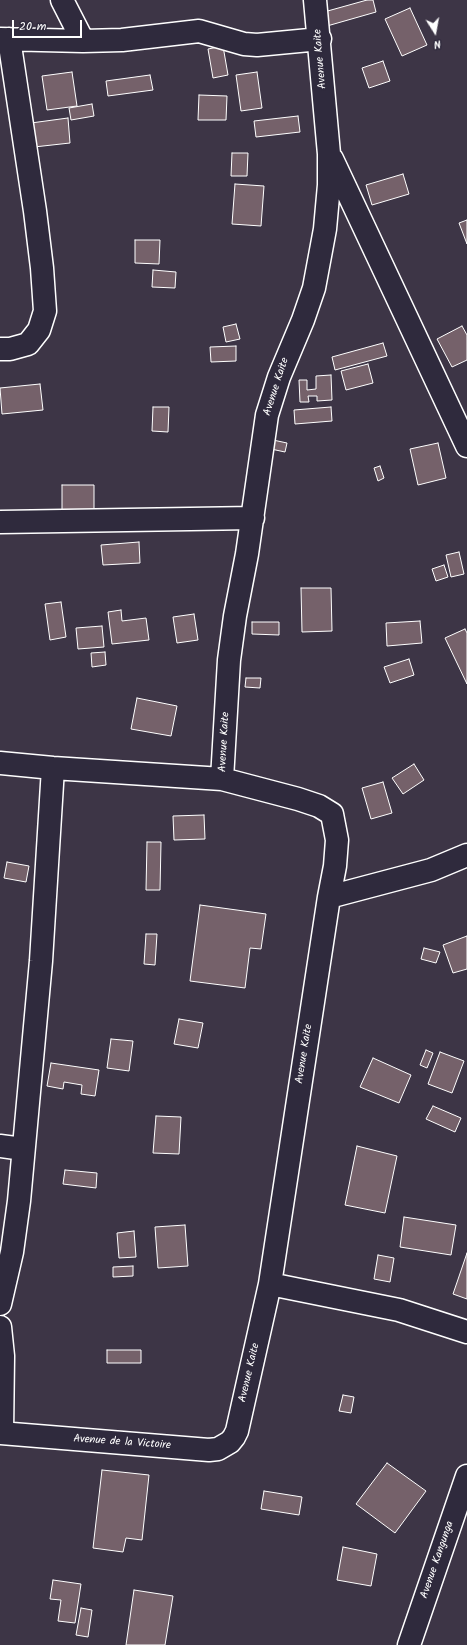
<!DOCTYPE html>
<html>
<head>
<meta charset="utf-8">
<style>
	body { margin:0 }
	#map { position:relative; width:467px; height:1645px; overflow:hidden; background:#3d3546; font-family:Kalam,sans-serif }
	canvas { display:block }
	.north { position:absolute; left:415px; top:12px; width:40px; height:40px; -webkit-text-stroke:3px #2f2a3d; paint-order:stroke; rotate:169deg; font-size:11px; font-weight:700; line-height:16px; text-align:center; color:#fff }
	.north::after { content:''; display:block; margin:auto; width:14px; height:18px; background:#fff; clip-path:polygon(50% 0,100% 100%,50% 72%,0 100%) }
	.scale { position:absolute; left:12px; top:20px; width:70px; height:18px; box-sizing:border-box; border:2px solid #fff; border-top:0; padding-left:5px; font-size:12px; line-height:14px; white-space:nowrap; color:#fff; -webkit-text-stroke:3px #2f2a3d; paint-order:stroke }
</style>
</head>
<body>
<div id="map">
<canvas width="467" height="1645"></canvas>
<div class="north">N</div>
<div class="scale">20 m</div>
</div>
<script>
const ctx = document.querySelector('canvas').getContext('2d');
ctx.lineJoin = 'round';
function fillPath(path, color) { ctx.fillStyle = color; ctx.fill(path, 'evenodd'); }
const poly = rows => new Path2D(rows.map(r => 'M' + r).join(''));
function strokePath(path, color, width, dash) { ctx.strokeStyle = color; ctx.lineWidth = width; ctx.lineCap = dash ? 'butt' : 'round'; ctx.setLineDash(dash || []); ctx.stroke(path); }
function drawText(font, color, halo, rows, align = 'center') {
  ctx.font = font + ' Kalam,sans-serif'; ctx.lineWidth = 4; ctx.setLineDash([]); ctx.textBaseline = 'middle'; ctx.strokeStyle = halo; ctx.fillStyle = color; for (const [text, x, y, turn = 0] of rows) {
    ctx.save(); ctx.translate(x, y); ctx.rotate((+turn || 0) * Math.PI / 180); ctx.textAlign = isNaN(turn) ? turn : align; if (halo) ctx.strokeText(text, 0, 0); ctx.fillText(text, 0, 0); ctx.restore();
  }
}
const building = poly([
	[367,0,373,0,376,12,327,26,324,12,367,0],
	[410,8,427,45,402,56,385,19,410,8],
	[223,46,228,75,213,78,208,49,223,46],
	[383,61,390,81,369,88,362,68,383,61],
	[72,72,77,106,47,110,42,76,72,72],
	[257,72,262,108,241,111,236,75,257,72],
	[150,75,153,90,108,96,106,81,150,75],
	[199,95,227,96,226,120,198,120,199,95],
	[92,104,94,116,71,120,69,108,92,104],
	[298,116,300,132,256,137,254,121,298,116],
	[68,118,70,143,34,147,31,123,68,118],
	[232,153,248,153,247,176,231,176,232,153],
	[403,174,409,194,372,205,366,185,403,174],
	[235,184,264,186,261,226,232,224,235,184],
	[467,220,467,244,459,223,467,220],
	[135,240,160,240,159,264,135,263,135,240],
	[153,270,176,272,175,288,152,287,153,270],
	[236,324,240,339,226,342,223,327,236,324],
	[462,326,467,335,467,360,452,367,437,339,462,326],
	[383,343,387,356,335,370,332,357,383,343],
	[236,346,236,361,211,362,210,347,236,346],
	[368,364,373,383,346,390,341,371,368,364],
	[331,375,332,400,317,401,317,396,308,396,309,402,300,402,299,380,307,380,307,390,316,389,316,376,331,375],
	[40,384,43,410,2,414,0,388,40,384],
	[153,407,169,407,168,432,152,431,153,407],
	[331,407,332,421,295,424,294,410,331,407],
	[273,440,287,443,285,452,271,449,273,440],
	[438,443,446,478,418,485,410,449,438,443],
	[380,466,384,478,378,481,374,468,380,466],
	[62,485,94,485,94,516,62,516,62,485],
	[139,542,140,563,103,565,101,545,139,542],
	[459,552,464,574,451,577,446,555,459,552],
	[444,565,448,577,436,581,432,569,444,565],
	[301,588,331,588,332,631,302,632,301,588],
	[61,602,66,637,50,640,45,604,61,602],
	[121,610,122,621,146,618,149,640,112,644,108,612,121,610],
	[194,614,198,640,177,643,173,617,194,614],
	[420,621,422,643,387,646,386,623,420,621],
	[252,622,279,622,279,635,252,634,252,622],
	[102,626,104,647,78,649,76,628,102,626],
	[465,629,467,633,467,684,445,638,465,629],
	[105,652,106,665,92,667,91,653,105,652],
	[409,659,414,675,390,683,384,667,409,659],
	[246,678,261,678,260,688,245,687,246,678],
	[137,698,177,706,171,736,131,729,137,698],
	[414,764,424,780,403,794,392,778,414,764],
	[383,782,392,813,371,819,362,788,383,782],
	[204,815,205,839,174,840,173,816,204,815],
	[147,842,161,842,160,890,146,890,147,842],
	[7,862,29,866,26,882,4,878,7,862],
	[200,905,266,914,261,949,250,948,245,988,190,981,200,905],
	[146,934,157,934,155,965,144,964,146,934],
	[467,936,467,969,453,973,443,945,467,936],
	[424,948,440,952,436,963,421,959,424,948],
	[179,1019,203,1023,198,1048,174,1044,179,1019],
	[111,1039,133,1041,129,1071,107,1068,111,1039],
	[426,1050,433,1053,427,1068,420,1065,426,1050],
	[440,1052,464,1061,452,1093,428,1084,440,1052],
	[373,1058,411,1075,399,1103,360,1087,373,1058],
	[51,1063,99,1070,95,1096,81,1094,82,1085,64,1082,63,1089,47,1086,51,1063],
	[433,1106,461,1118,455,1132,426,1119,433,1106],
	[156,1116,181,1117,179,1154,153,1153,156,1116],
	[357,1146,397,1156,385,1213,345,1205,357,1146],
	[65,1170,97,1173,96,1188,63,1184,65,1170],
	[404,1217,456,1225,451,1255,400,1247,404,1217],
	[185,1225,188,1266,158,1268,155,1227,185,1225],
	[134,1231,136,1257,119,1258,117,1233,134,1231],
	[467,1253,467,1299,453,1294,467,1253],
	[378,1255,394,1258,390,1282,374,1279,378,1255],
	[133,1266,133,1276,113,1277,113,1267,133,1266],
	[107,1350,141,1350,141,1363,107,1363,107,1350],
	[343,1395,354,1397,351,1413,339,1411,343,1395],
	[387,1463,426,1491,395,1533,356,1504,387,1463],
	[102,1470,149,1475,142,1540,126,1538,123,1552,93,1548,102,1470],
	[264,1491,302,1497,299,1515,261,1509,264,1491],
	[343,1547,377,1554,371,1586,337,1580,343,1547],
	[53,1580,81,1584,75,1623,58,1621,61,1600,50,1599,53,1580],
	[134,1590,173,1596,165,1645,126,1645,134,1590],
	[81,1608,92,1610,88,1637,76,1635,81,1608]
]);
fillPath(building, '#75616a');
strokePath(building, '#fff', 1);
const minor = poly([
	[62,0,83,41],
	[0,39,83,41,122,40,199,31,244,44,257,45,320,39],
	[332,159,467,446],
	[0,349,10,349,28,344,39,330,45,311,42,268,35,211,9,39],
	[0,522,253,518],
	[0,763,53,768,222,779,298,799,319,806,332,814,337,840,335,866,329,897,270,1284,237,1431,234,1437,230,1442,218,1449,209,1450,0,1433],
	[222,779,229,660,235,616,247,554,267,415,279,377,303,320,314,288,325,229,329,185,329,154,315,0],
	[329,897,431,870,467,855],
	[0,1146,23,1149],
	[270,1284,399,1310,467,1332],
	[0,1304,12,1252,19,1201,41,961,53,768],
	[0,1327,3,1356,2,1433],
	[409,1645,467,1476]
]);
strokePath(minor, '#fff', 25);
strokePath(minor, '#2f2a3d', 22);
drawText('11px', '#fff', '#2f2a3d', [
	["Avenue Kaite",321,59,-95],
	["Avenue Kaite",277,387,-72],
	["Avenue Kaite",225,742,-87],
	["Avenue Kaite",305,1054,-81],
	["Avenue Kaite",250,1373,-77],
	["Avenue de la Victoire",122,1443,4],
	["Avenue Kangunga",438,1560,-71]
]);
</script>
</body>
</html>
